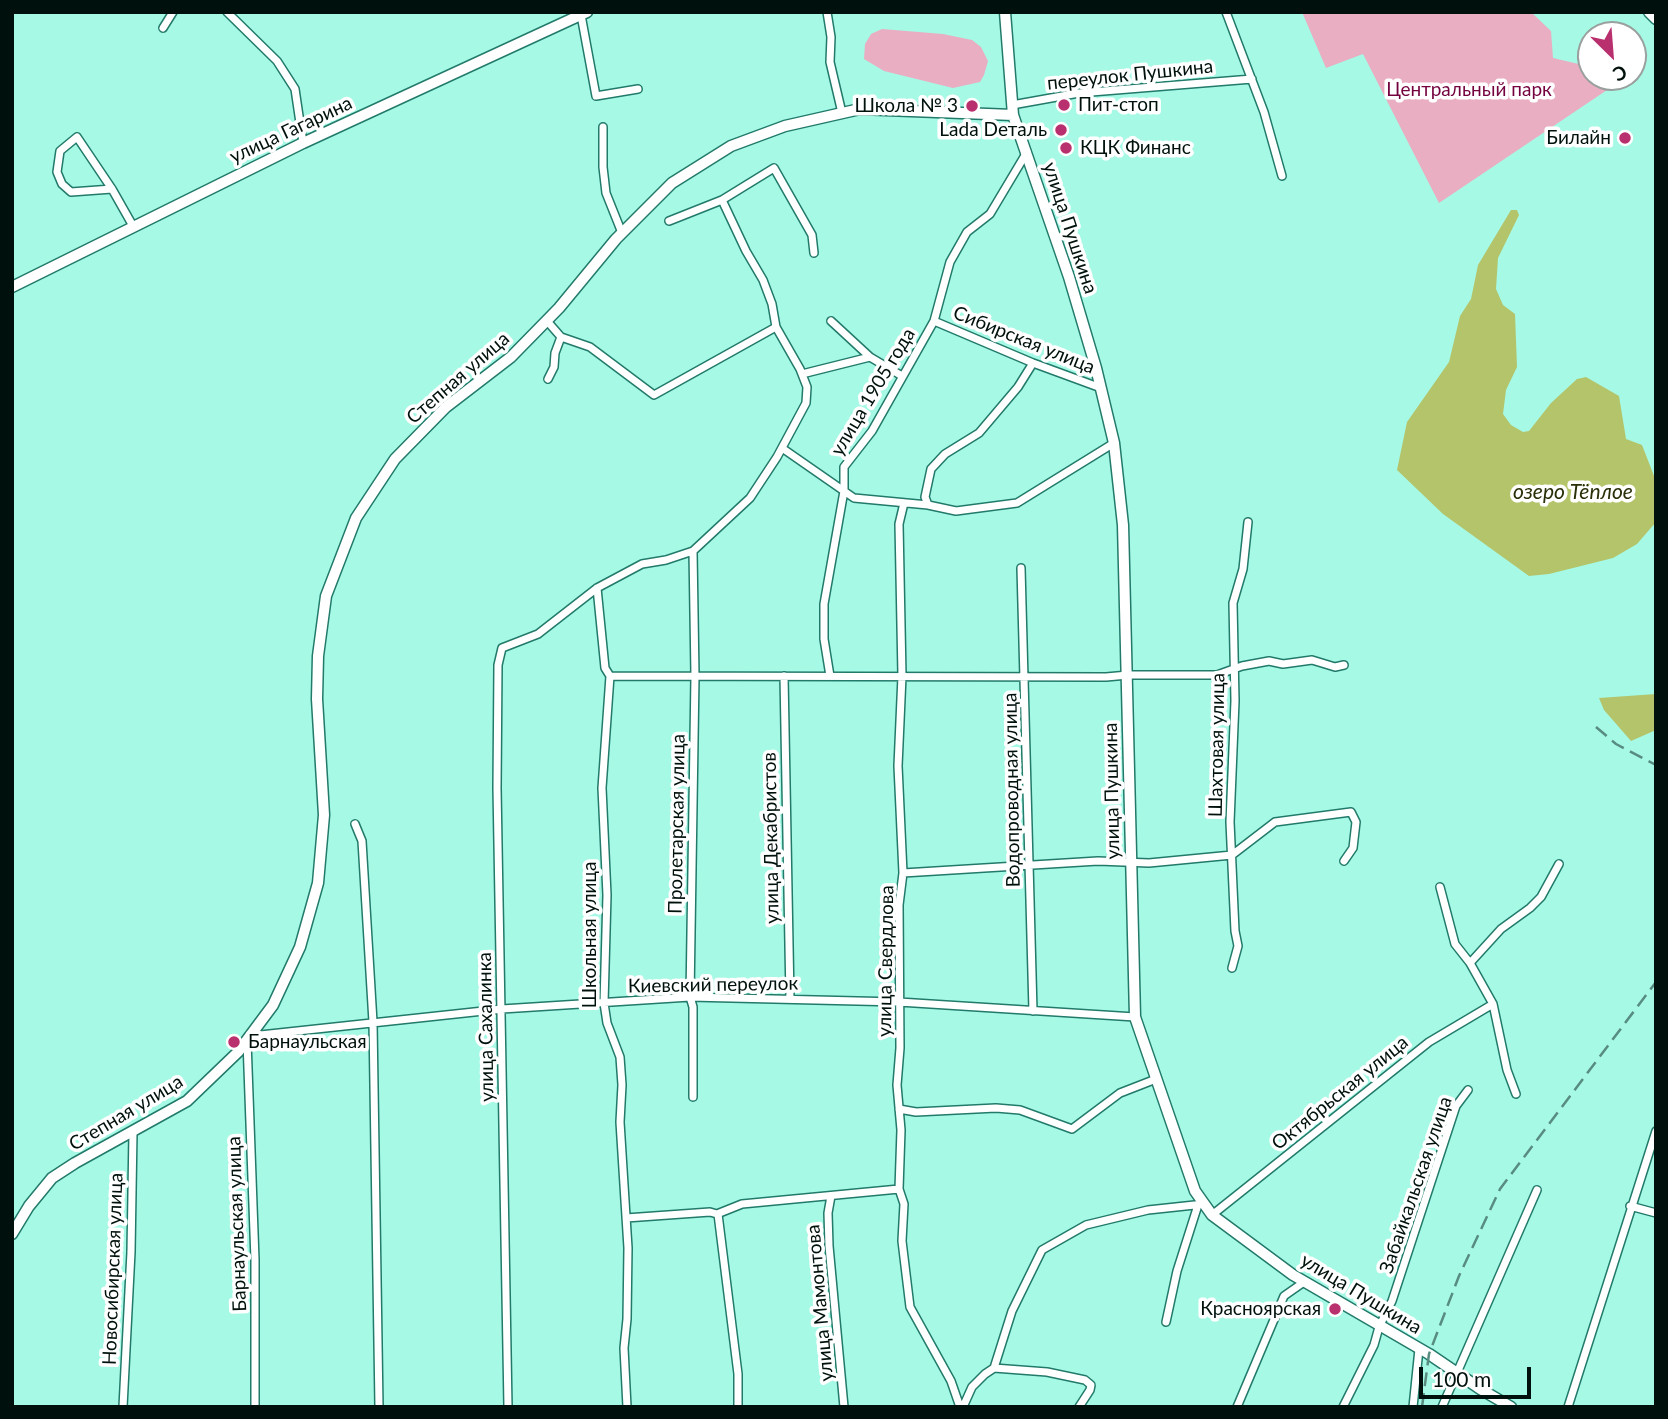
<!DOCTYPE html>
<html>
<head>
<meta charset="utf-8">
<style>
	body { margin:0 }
	#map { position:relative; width:1668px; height:1419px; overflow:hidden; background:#a6f9e5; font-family:Lato,sans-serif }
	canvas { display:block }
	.frame { position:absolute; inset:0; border:14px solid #00110d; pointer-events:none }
	.north { position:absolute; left:1577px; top:21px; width:70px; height:70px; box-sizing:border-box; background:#fff; border:2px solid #99a09e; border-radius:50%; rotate:155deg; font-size:19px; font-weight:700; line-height:28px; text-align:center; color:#00110d }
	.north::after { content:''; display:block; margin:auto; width:24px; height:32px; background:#b9306e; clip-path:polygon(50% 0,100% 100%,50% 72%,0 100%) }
	.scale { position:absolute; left:1419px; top:1367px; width:112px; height:32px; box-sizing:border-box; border:4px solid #00110d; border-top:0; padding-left:9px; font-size:21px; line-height:24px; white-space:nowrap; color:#00110d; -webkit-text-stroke:5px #fff; paint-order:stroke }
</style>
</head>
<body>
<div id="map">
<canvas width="1668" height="1419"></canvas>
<div class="frame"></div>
<div class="north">С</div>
<div class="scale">100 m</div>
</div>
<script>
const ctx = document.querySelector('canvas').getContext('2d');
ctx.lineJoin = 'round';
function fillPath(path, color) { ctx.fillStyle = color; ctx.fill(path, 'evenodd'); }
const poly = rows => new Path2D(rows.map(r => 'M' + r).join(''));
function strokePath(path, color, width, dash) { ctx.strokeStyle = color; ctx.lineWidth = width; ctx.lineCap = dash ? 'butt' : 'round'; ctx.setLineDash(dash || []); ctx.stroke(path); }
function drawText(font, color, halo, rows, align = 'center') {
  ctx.font = font + ' Lato,sans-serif'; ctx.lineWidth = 7; ctx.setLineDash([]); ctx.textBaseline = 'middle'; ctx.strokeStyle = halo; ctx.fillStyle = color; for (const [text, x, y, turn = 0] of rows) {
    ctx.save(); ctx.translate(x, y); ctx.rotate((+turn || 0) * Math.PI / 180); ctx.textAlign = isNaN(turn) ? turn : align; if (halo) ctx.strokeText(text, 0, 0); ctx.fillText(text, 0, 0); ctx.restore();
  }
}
fillPath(poly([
	[1302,12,1531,12,1551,31,1553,58,1583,65,1591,64,1591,77,1607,77,1610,88,1439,203,1363,54,1326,68],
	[882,29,943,34,972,40,981,47,988,61,984,75,980,82,953,88,884,71,864,59,865,44,871,34]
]), '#e9aec1');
fillPath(poly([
	[1511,210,1517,210,1519,215,1498,258,1496,289,1503,305,1515,314,1517,367,1506,390,1503,414,1511,425,1523,432,1529,431,1551,403,1577,379,1586,377,1619,396,1626,439,1642,445,1656,481,1656,522,1637,544,1613,558,1549,574,1529,576,1443,514,1397,470,1407,422,1449,362,1460,316,1471,299,1478,265],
	[1656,694,1656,730,1631,741,1604,710,1599,698]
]), '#b4c46a');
const street = poly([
	[227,12,277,61,295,89,303,143],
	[827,12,831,37,830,62,842,113],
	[1226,12,1264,112,1282,176],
	[581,15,596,96,638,89],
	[163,28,173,12],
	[1012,105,1079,93,1252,79],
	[603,127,603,167,606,193,622,233],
	[112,189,71,192,62,184,57,172,60,151,77,137,112,189,133,226],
	[722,200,774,168,812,235,814,253],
	[547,321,561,337,590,347,654,395,776,327],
	[831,321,870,357],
	[934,321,1033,363,1101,388],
	[802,374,870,357,902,376],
	[548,379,554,367,555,353,561,337],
	[782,448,854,498,928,505,956,511,1017,503,1114,443],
	[904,503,899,524,902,676,898,766,903,873,899,905,900,1048,897,1085,901,1130,899,1189,904,1204,902,1241,910,1307,951,1381,960,1407],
	[928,505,925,497,931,469,945,454,979,433,1018,387,1033,363],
	[693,551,695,676,690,997,693,1007,693,1097],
	[1021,568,1033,1011],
	[597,588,605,668,610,676,602,788,607,895,604,1003,607,1023,620,1057,622,1085,620,1122,628,1248,627,1319,624,1348,627,1407],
	[610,676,1106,677,1128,675,1217,675,1242,666,1269,661,1283,664,1312,660,1335,667,1344,665],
	[784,676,790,999],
	[830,676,824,639,824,604,844,491,844,467,872,431,934,321,950,262,967,232,990,214,1027,152],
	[355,824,362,841,373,1022,379,1407],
	[903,873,1098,861,1149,863,1232,855,1275,822,1351,812,1356,822,1353,848,1344,861],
	[1440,887,1455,944,1470,963,1493,1004,1507,1070,1516,1094],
	[1470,963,1501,929,1530,908,1541,897,1559,864],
	[1232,968,1238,946,1235,931,1230,822,1235,701,1233,603,1243,569,1248,522],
	[251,1036,502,1009,690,997,899,1002,1135,1017],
	[247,1041,255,1260,255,1407],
	[899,1109,916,1112,996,1108,1020,1110,1072,1129,1120,1093,1156,1079],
	[831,1196,828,1213,829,1246,844,1407],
	[1630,1206,1656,1213],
	[718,1214,738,1374,738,1407],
	[1212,1215,1429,1042,1493,1004],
	[626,1218,710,1212,717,1214,742,1204,899,1189],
	[1166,1322,1177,1271,1198,1205],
	[994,1368,1012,1311,1042,1250,1086,1225,1148,1210,1204,1204],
	[123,1407,131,1252,133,1132],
	[508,1407,497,788,498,665,502,648,538,634,597,588,642,564,666,560,693,551,750,498,777,457,806,403,807,387,800,369,776,327,772,304,763,280,746,251,722,200,669,221],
	[963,1407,972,1387,985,1374,994,1368,1047,1372,1085,1380,1091,1385,1090,1390,1079,1407],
	[1237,1407,1284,1296,1304,1282],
	[1343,1407,1374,1345,1379,1327,1392,1301,1456,1106,1468,1090],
	[1413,1407,1419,1349],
	[1442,1407,1537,1190],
	[1568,1407,1656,1131]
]);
const secondary = poly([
	[1005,12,1013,115,1069,277,1096,368,1114,443,1123,525,1135,1017,1195,1191,1212,1215,1293,1275,1429,1354,1482,1390,1511,1407],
	[1649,12,1656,19],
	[12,287,303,143,587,12],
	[12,1234,29,1206,52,1178,75,1163,187,1101,238,1052,273,1005,300,947,318,883,324,815,317,699,318,656,326,596,356,518,395,459,446,407,511,357,559,308,616,239,672,183,731,146,785,126,860,109,1013,115]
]);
strokePath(street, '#227a6a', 10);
strokePath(secondary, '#227a6a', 13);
strokePath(street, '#fff', 7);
strokePath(secondary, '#fff', 10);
strokePath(poly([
	[1596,727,1616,744,1656,765],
	[1422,1407,1429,1354,1459,1276,1500,1189,1656,982]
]), '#588c80', 2.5, [14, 7]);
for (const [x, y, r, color] of [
	[1064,105,7,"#b9306e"],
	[972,106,7,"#b9306e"],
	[1061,130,7,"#b9306e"],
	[1625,138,7,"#b9306e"],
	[1066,148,7,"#b9306e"],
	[234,1042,7,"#b9306e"],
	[1335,1309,7,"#b9306e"]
]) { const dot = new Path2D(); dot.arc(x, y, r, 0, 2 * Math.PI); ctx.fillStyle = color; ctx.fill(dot); strokePath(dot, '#fff', 2.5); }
drawText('19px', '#00110d', '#fff', [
	["переулок Пушкина",1130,75,-6],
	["улица Гагарина",291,130,-25],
	["улица Пушкина",1070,228,72],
	["Сибирская улица",1024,340,22],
	["Степная улица",458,378,-41],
	["улица 1905 года",873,392,-59],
	["Шахтовая улица",1217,745,-89],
	["Водопроводная улица",1012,790,-91],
	["улица Пушкина",1112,791,-91],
	["Пролетарская улица",677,824,-89],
	["улица Декабристов",771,838,-91],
	["Школьная улица",590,935,-90],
	["улица Свердлова",886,961,-89],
	["Киевский переулок",713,985,-1],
	["улица Сахалинка",486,1027,-91],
	["Октябрьская улица",1340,1093,-39],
	["Степная улица",126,1113,-31],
	["Забайкальская улица",1416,1185,-71],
	["Барнаульская улица",237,1224,-92],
	["Новосибирская улица",113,1269,-88],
	["улица Пушкина",1361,1294,31],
	["улица Мамонтова",820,1303,-95]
]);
drawText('19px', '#74023f', '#fff', [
	["Центральный парк",1469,90]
]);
drawText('19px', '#00110d', '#fff', [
	["Пит-стоп",1078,105,"left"],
	["Школа № 3",958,106],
	["Lada Dеталь",1047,130],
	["Билайн",1611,138],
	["КЦК Финанс",1080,148,"left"],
	["Барнаульская",248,1042,"left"],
	["Красноярская",1321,1309]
], 'right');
drawText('italic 21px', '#292f07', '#fff', [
	["озеро Тёплое",1573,492]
]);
</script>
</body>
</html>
